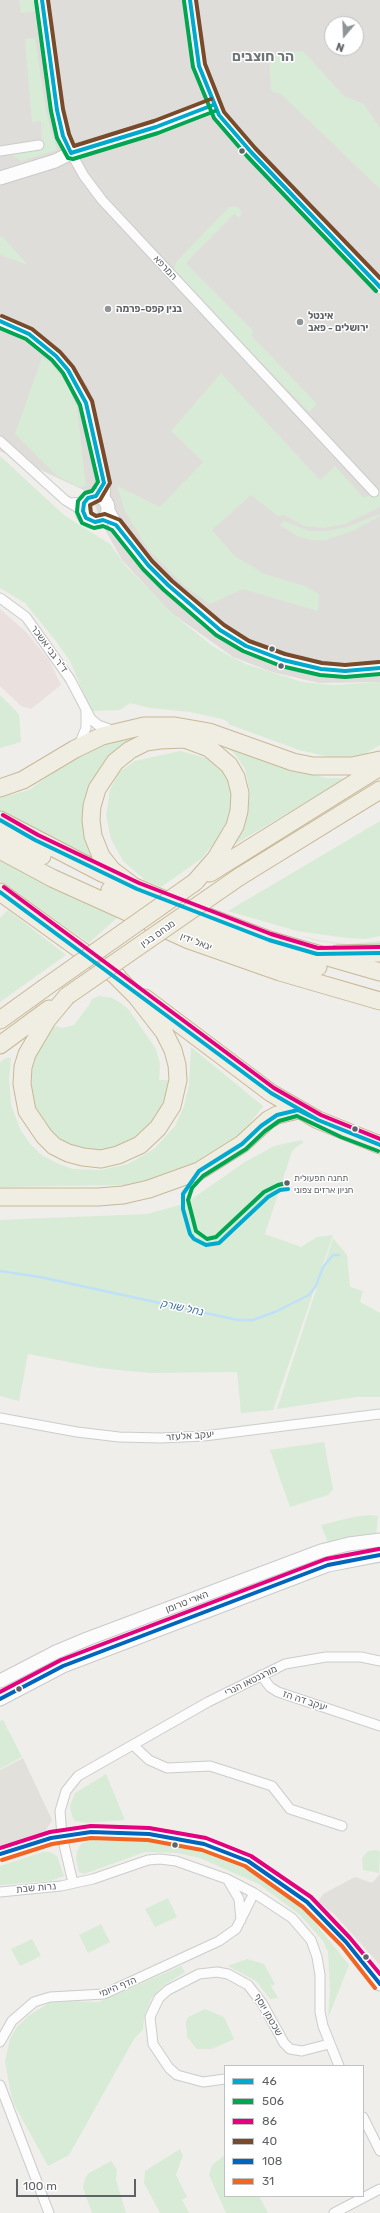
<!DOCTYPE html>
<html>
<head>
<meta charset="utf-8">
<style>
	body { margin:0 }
	#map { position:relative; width:380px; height:2213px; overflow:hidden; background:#efeeea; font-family:Rubik,sans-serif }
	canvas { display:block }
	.legend { position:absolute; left:224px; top:2065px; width:140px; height:132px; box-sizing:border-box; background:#fff; border:1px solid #bfc1c3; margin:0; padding:5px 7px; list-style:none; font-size:12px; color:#5f6368 }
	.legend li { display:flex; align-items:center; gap:8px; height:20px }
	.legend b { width:20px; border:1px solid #bfc1c3 }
	.north { position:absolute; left:324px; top:16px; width:40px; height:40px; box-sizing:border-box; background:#fff; border:1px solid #bfc1c3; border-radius:50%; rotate:199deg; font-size:11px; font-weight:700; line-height:16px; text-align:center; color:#5f6368 }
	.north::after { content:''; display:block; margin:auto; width:14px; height:18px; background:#919496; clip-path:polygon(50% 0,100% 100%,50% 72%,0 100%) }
	.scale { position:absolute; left:16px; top:2179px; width:120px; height:18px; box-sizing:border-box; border:2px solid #5f6368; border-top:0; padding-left:5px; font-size:12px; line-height:14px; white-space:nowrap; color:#5f6368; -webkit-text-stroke:3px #fff; paint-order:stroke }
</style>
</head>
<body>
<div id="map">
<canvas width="380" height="2213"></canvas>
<ul class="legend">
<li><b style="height:5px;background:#00a9ce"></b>46</li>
<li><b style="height:5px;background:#00a651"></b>506</li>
<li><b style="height:5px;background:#e5007d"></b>86</li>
<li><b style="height:5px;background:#7a4b2a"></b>40</li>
<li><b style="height:5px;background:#0065bd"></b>108</li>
<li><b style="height:5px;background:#f26522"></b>31</li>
</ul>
<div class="north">N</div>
<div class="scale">100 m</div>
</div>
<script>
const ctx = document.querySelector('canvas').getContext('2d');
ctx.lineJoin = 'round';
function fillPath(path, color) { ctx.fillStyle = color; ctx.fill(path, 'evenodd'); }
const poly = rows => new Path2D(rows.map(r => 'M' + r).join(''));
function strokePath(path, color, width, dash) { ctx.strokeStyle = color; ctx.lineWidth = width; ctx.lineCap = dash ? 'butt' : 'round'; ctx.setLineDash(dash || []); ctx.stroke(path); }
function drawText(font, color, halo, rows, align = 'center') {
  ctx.font = font + ' Rubik,"Noto Sans Hebrew",sans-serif'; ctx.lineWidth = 3; ctx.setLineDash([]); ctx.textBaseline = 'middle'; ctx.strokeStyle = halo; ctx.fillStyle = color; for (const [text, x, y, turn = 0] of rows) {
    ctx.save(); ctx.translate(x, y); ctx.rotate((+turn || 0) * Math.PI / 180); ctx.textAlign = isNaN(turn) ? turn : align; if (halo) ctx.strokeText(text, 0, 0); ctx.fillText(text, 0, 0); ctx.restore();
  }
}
fillPath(poly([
	[0,0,380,0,380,682,319,683,272,672,233,657,170,612,122,560,102,524,90,493,0,451],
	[332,24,356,24,356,48,332,48]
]), '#dfddda');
fillPath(poly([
	[23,1758,52,1820,45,1832,0,1846,0,1770],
	[380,1874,380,1965,335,1915,318,1902,323,1894,355,1877,372,1883]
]), '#e2e0da');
fillPath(poly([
	[0,609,26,632,49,660,61,685,31,709,21,706,0,686]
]), '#eae0de');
fillPath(poly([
	[19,0,35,0,36,11,21,13],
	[35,38,46,111,57,150,21,161,10,154,42,148,41,121,32,122,25,39],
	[303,51,344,96,364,104,380,128,380,189,281,94,271,91,269,54],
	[229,207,237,207,241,210,242,213,240,218,234,214,186,263,254,332,251,335,317,404,309,412,178,277,174,269,176,262],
	[2,236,28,265,0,255,0,237],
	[42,357,52,364,68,386,77,408,86,486,79,487,57,476,15,434],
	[221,373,320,480,335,466,364,498,377,490,380,492,380,507,345,524,323,528,304,526,284,515,278,516,251,495,212,530,235,556,264,574,305,586,319,594,318,611,243,589,210,604,185,586,148,549,125,511,117,486,160,507,203,462,171,431],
	[0,456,65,516,110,544,125,565,173,614,211,645,226,654,246,664,302,682,333,685,380,682,380,745,361,756,334,758,299,750,228,724,228,722,222,719,190,712,150,708,130,703,120,710,91,711,70,661,55,640,25,603,0,588],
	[380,514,380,516,355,530,326,540,311,540,297,536,280,525,284,521,309,531,328,531,347,527],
	[0,695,19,714,21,742,0,748],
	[169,732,100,772,99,861,0,812,0,798,29,790,69,761,121,735],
	[224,746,289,769,327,778,347,778,232,846,240,833,248,812,250,792,245,769,235,754],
	[180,751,207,758,225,773,232,793,229,817,215,842,201,859,161,887,145,880,123,861,111,839,106,815,110,790,118,773,135,761],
	[380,821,380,936,365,939,347,938,297,931,228,911],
	[0,856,119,916,89,943,0,881],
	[8,910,66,955,0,1002,0,918],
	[298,935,323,941,347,944,380,941,380,943,345,945,317,941],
	[99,996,112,998,121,1003,129,1010,156,1049,160,1064,159,1080,173,1080,170,1095,156,1122,131,1143,101,1152,74,1148,59,1140,48,1131,31,1101,29,1080,33,1060,50,1031,55,1026,62,1028,74,1025,89,1005,92,999],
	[191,1047,263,1106,248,1126,234,1141,193,1165,164,1177,128,1185,0,1187,0,1062,6,1058,11,1058,9,1079,11,1105,21,1131,31,1145,43,1156,59,1164,73,1169,101,1170,128,1164,154,1149,175,1126,184,1106,189,1085],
	[301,1140,304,1143,299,1145,292,1151,265,1234,301,1247,317,1237,333,1235,273,1410,241,1413,237,1372,150,1373,99,1368,28,1354,19,1401,0,1396,0,1220,147,1214,162,1210,186,1203,245,1162,274,1146],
	[333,1238,347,1255,350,1287,363,1291,360,1302,380,1313,380,1397,356,1397,277,1409],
	[324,1442,333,1489,328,1495,290,1507,270,1450],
	[370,1515,378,1516,376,1535,328,1543,321,1525,354,1517],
	[3,1720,22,1757,0,1769,0,1721],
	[106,1774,125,1820,87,1823,75,1821,72,1816,70,1806,75,1793],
	[126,1838,172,1844,220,1858,241,1867,266,1880,304,1909,349,1965,328,2018,330,1991,328,1952,323,1941,300,1915,259,1884,200,1858,177,1853,145,1852,84,1874,79,1872,76,1859,77,1851,81,1844,90,1840],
	[377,1850,380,1852,379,1873,363,1870,362,1858,368,1851],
	[43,1852,50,1852,57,1856,64,1876,51,1881,0,1885,0,1866],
	[168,1898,177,1917,155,1927,145,1909],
	[101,1924,110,1942,88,1953,79,1935],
	[32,1939,41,1956,20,1966,11,1949],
	[247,1959,264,1964,275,1984,271,1986,278,1998,270,1999,256,1981,228,1966],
	[181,1966,185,1972,163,1986,151,1999,144,2018,143,2029,134,2039,69,2155,48,2166,13,2102,10,2089,5,2061,10,2039,17,2027,28,2016,49,2003,66,2001,99,2002],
	[205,2009,224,2017,234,2039,212,2049,197,2049,187,2037,186,2022,188,2017],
	[180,2149,183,2155,176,2175,187,2197,182,2200,189,2213,160,2213,144,2183,145,2171],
	[225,2155,225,2196,259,2196,268,2213,226,2213,209,2175,212,2165],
	[111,2161,117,2170,116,2180,126,2213,92,2213,83,2188,85,2178,89,2173]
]), '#d8ebd6');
strokePath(poly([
	[0,1271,40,1277,238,1320,253,1320,275,1312,309,1295,316,1286,323,1267,333,1255,339,1255]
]), '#bfe0f9', 2.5);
const street = poly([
	[0,151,39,145],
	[71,153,84,176,102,200,374,492],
	[0,441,65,500,83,511],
	[70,503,84,502],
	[0,598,26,617,70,679,91,719,98,725,112,730],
	[79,745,86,728,86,711],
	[0,1418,77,1432,119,1437,161,1438,204,1436,380,1414],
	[261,1675,270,1687,278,1692,380,1726],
	[133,1745,149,1760,167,1768,210,1766,272,1786,290,1809,342,1826],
	[229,1882,239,1899,241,1920],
	[73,1883,62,1836,60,1811,66,1791,78,1776,208,1702,285,1664,326,1657,361,1657,380,1661],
	[0,1892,61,1886,93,1879,148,1860,160,1859,176,1861,227,1879,254,1893,292,1918,311,1940,317,1957,320,1975,320,2012,323,2026,339,2066],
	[0,2042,12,2021,34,2002,50,1997,104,1994,219,1941,236,1929,254,1893],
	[225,2079,203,2082,177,2075,169,2068,153,2044,150,2017,159,1998,168,1990,199,1974,217,1972,228,1974,248,1985,262,2003,284,2043,290,2049,302,2051,329,2044],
	[0,2085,49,2213],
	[363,2117,380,2151],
	[334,2213,380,2189]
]);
const secondary = poly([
	[42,0,57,110,63,136,71,153],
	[190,0,199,66,219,115,251,152,380,287],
	[0,178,55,161,71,153,156,127,213,105],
	[0,321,29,334,56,356,68,370,81,391,86,403,104,481,103,499],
	'82 509a13 13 0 1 1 26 0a13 13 0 1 1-26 0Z',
	[108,511,116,525,148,565,203,616,235,640,260,652,298,665,345,671,380,668],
	[0,1681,56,1652,87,1639,321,1551,349,1544,380,1540],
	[0,1699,63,1666,328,1565,380,1555],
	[0,1854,51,1838,91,1832,149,1834,204,1844,248,1861,307,1902,346,1942,380,1984]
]);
const highway = poly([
	[0,788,23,780,75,749,102,736,144,726,175,726,209,732,293,762,313,766,352,766,380,760],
	[0,820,102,873,182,907,269,940,380,972],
	[0,834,42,856],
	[0,850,52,878,189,940,280,972,380,1001],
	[210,873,380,767],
	[239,877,380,790],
	[137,889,112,870,101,856,93,836,91,820,92,806,97,789,115,762,130,750,146,742,160,740,185,739,209,748,229,765,236,777,240,793,239,811,235,826,216,858,195,882],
	[110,890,208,930,318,967],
	[0,892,118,977],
	[337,954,380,953],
	[67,996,47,1020,27,1054,23,1067,22,1084,27,1111,44,1136,54,1146,68,1153,83,1157,101,1159,118,1155,140,1145,158,1128,172,1106,178,1080,177,1065,173,1050,164,1032,136,996,116,976],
	[145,998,271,1093,318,1120,380,1145],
	[0,1020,43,989],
	[0,1045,49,1009],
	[0,1197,98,1197,123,1195,149,1189,199,1171,242,1144,268,1120,277,1115,298,1110]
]);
strokePath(street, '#cbcccc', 11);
strokePath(secondary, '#cacacb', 15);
strokePath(highway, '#c8b996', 19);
strokePath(street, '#fdfcfc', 9);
strokePath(secondary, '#fdfcfc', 13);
strokePath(highway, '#f0ede3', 17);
const highwayBridge = poly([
	[43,989,195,882],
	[67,996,239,877]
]);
strokePath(highwayBridge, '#c8b996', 19, []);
strokePath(highwayBridge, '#f0ede3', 17);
strokePath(poly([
	[42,0,57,110,63,136,71,153,156,127,213,105],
	[190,0,199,66,219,115,251,152,380,287],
	[0,321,29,334,56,356,68,370,86,403,104,483,96,496,88,498,84,503,83,511,86,518,95,522,103,520,116,525,148,565,168,585,220,630,246,646,283,660,321,669,345,671,380,668],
	[0,820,35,840,137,889,269,940,317,954,380,953],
	[0,892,271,1093,318,1120,380,1145],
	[288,1189,280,1190,268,1197,219,1243,206,1245,194,1239,190,1234,183,1209,183,1194,199,1171,242,1144,261,1126,277,1115,298,1110,312,1117]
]), '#00a9ce', 4);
strokePath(poly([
	[36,1,51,111,57,138,68,158,73,159,158,133,215,111],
	[184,1,193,67,214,118,247,156,376,291],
	[0,328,26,339,52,360,63,373,80,405,98,482,92,491,85,493,78,501,77,512,82,523,94,528,103,526,112,530,143,569,164,590,216,635,243,651,281,666,320,675,345,677,380,674],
	[287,1183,278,1185,264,1192,216,1237,207,1239,196,1231,188,1200,192,1188,203,1176,246,1149,265,1131,279,1121,297,1116,341,1137,378,1151]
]), '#00a651', 4);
strokePath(poly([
	[3,815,38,835,139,883,271,934,318,948,380,947],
	[4,887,274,1088,321,1115,380,1139],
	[0,1692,61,1660,326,1559,379,1549],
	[0,1848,50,1832,91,1826,149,1828,206,1838,251,1856,311,1897,350,1938,380,1974]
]), '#e5007d', 4);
strokePath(poly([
	[48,0,63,109,69,134,74,146,154,121,211,99],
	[196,0,205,64,224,112,255,148,380,278],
	[2,316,32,329,60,352,73,367,92,401,110,483,100,500,90,505,91,513,96,516,105,514,120,520,152,561,172,581,224,625,249,641,285,654,322,663,345,665,379,662]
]), '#7a4b2a', 4);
strokePath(poly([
	[0,1699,63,1666,328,1565,380,1555],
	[0,1854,51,1838,91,1832,149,1834,204,1844,248,1861,307,1902,346,1942,380,1984]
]), '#0065bd', 4);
strokePath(poly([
	[2,1860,52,1844,91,1838,148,1840,202,1850,245,1866,303,1907,342,1946,375,1988]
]), '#f26522', 4);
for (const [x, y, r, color] of [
	[242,151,3.5,"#5f6368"],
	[108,309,4,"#919496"],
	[300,322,4,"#919496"],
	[272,649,3.5,"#5f6368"],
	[281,666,3.5,"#5f6368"],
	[355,1129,3.5,"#5f6368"],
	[287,1183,3.5,"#5f6368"],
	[19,1689,3.5,"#5f6368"],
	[175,1845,3.5,"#5f6368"],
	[366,1957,3.5,"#5f6368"]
]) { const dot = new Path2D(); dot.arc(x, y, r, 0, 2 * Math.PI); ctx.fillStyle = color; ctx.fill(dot); strokePath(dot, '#fff', 1.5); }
drawText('9px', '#5f6368', '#fff', [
	["תחנה תפעולית",294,1178],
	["חניון ארזים צפוני",294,1190]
], 'left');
drawText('10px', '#5f6368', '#fff', [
	["המרפא",165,268,47],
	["ד\"ר גבי אשכר",49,649,54],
	["מנחם בגין",158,934,-35],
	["יגאל ידין",196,942,21],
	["יעקב אלעזר",190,1436,-4],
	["הארי טרומן",187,1602,-21],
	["מורגנטאו הנרי",251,1681,-26],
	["יעקב דה הז",305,1701,18],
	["נרות שבת",36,1888,-5],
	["הדף היומי",118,1987,-22],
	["שכטמן יוסף",268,2015,60]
]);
drawText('bold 10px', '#5f6368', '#fff', [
	["בנין קפס-פרמה",116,309],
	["אינטל",308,316],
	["ירושלים - פאב",308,328]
], 'left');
drawText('italic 11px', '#4174aa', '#fff', [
	["נחל שורק",182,1308,12]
]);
drawText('bold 14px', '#70757a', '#fff', [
	["הר חוצבים",263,57]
]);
</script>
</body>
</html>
